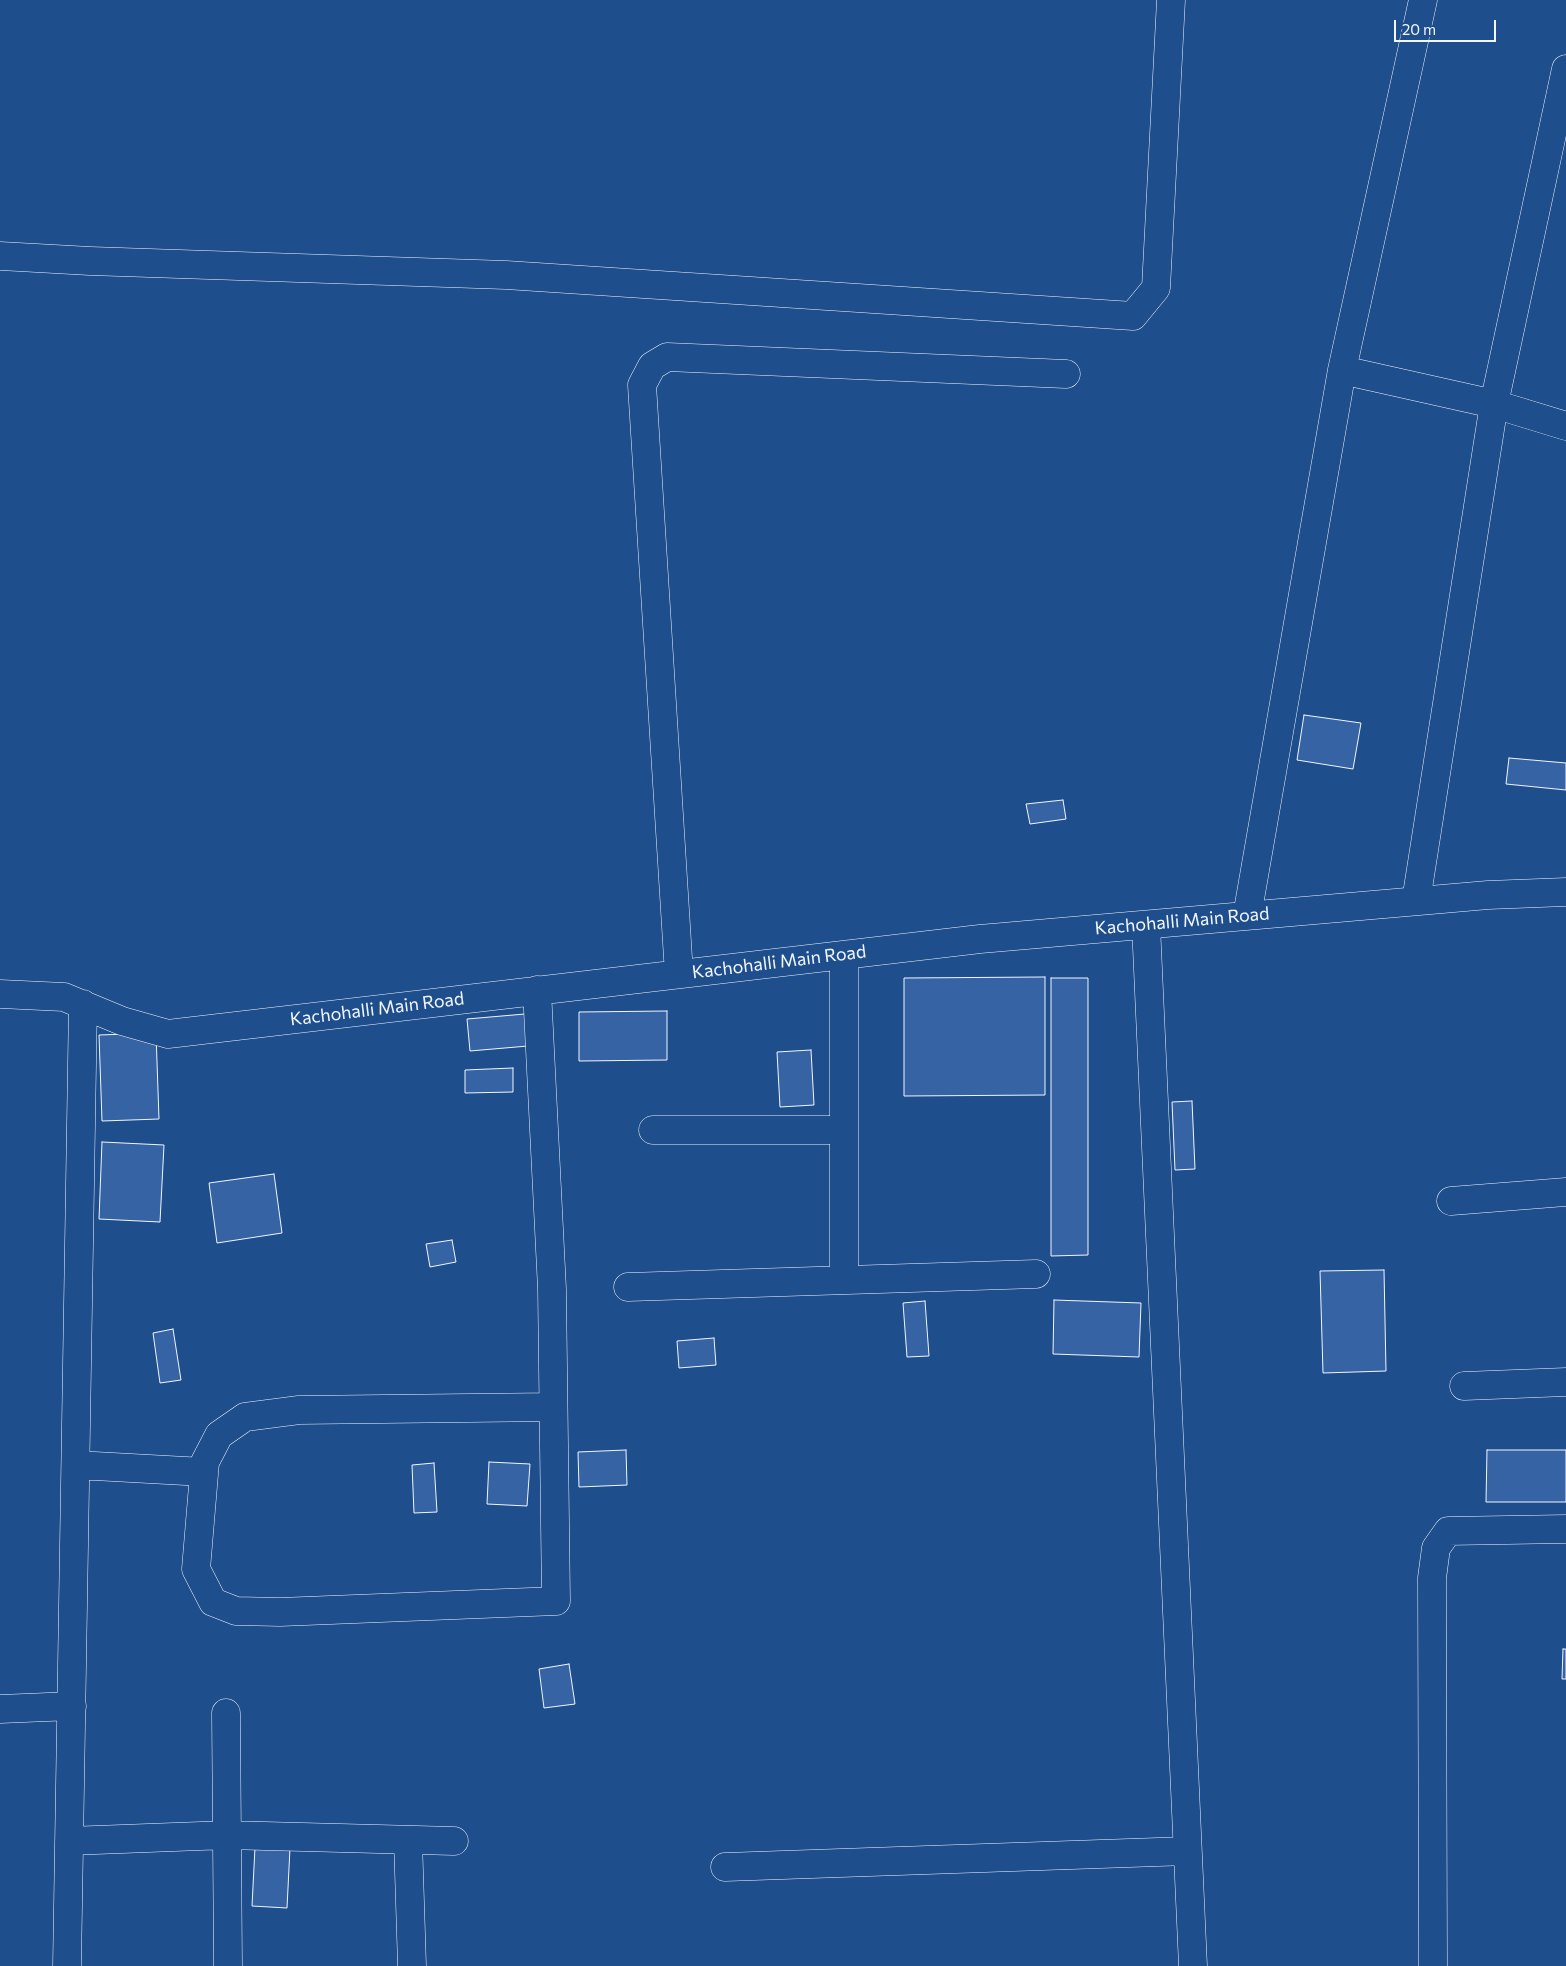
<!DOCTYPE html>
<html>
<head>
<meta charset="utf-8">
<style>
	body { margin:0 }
	#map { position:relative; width:1566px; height:1966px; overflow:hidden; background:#1f4e8c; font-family:Commissioner,sans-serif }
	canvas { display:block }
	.scale { position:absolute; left:1394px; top:20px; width:102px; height:22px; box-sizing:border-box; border:2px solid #f2f6ff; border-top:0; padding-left:6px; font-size:15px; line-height:18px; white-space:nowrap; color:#f2f6ff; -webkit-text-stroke:4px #1f4e8c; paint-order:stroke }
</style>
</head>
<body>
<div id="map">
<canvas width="1566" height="1966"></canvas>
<div class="scale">20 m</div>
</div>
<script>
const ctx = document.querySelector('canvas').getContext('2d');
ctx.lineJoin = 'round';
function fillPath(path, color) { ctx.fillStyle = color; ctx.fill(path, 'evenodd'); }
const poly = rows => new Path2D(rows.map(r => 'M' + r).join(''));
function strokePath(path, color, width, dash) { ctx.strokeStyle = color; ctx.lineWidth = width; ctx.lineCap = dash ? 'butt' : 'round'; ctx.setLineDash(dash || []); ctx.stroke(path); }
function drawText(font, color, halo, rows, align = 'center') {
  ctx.font = font + ' Commissioner,sans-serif'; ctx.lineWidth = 4; ctx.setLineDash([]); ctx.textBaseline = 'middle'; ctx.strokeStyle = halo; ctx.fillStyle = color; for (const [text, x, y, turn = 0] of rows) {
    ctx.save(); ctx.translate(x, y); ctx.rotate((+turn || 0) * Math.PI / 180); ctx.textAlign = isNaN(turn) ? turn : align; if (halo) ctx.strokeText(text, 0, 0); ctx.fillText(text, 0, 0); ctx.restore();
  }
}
const building = poly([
	[1304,715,1361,723,1353,769,1297,760,1304,715],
	[1509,758,1566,763,1566,790,1506,784,1509,758],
	[1063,800,1066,819,1030,824,1026,804,1063,800],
	[1045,977,1045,1095,904,1096,904,978,1045,977],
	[1051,978,1088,978,1088,1255,1051,1256,1051,978],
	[667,1011,667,1060,579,1061,579,1012,667,1011],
	[525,1014,528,1046,470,1051,467,1019,525,1014],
	[156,1033,159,1119,102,1121,99,1035,156,1033],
	[811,1050,814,1105,780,1107,777,1052,811,1050],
	[513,1068,513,1092,465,1093,465,1070,513,1068],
	[1192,1101,1195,1169,1175,1170,1172,1102,1192,1101],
	[102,1142,164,1145,160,1222,99,1219,102,1142],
	[274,1174,282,1233,217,1243,209,1183,274,1174],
	[452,1240,456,1262,430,1267,426,1244,452,1240],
	[1384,1270,1386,1371,1323,1373,1320,1271,1384,1270],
	[1054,1300,1141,1303,1139,1357,1053,1354,1054,1300],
	[925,1301,929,1356,907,1357,903,1303,925,1301],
	[173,1329,181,1380,160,1383,153,1333,173,1329],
	[714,1338,716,1365,679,1368,677,1341,714,1338],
	[626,1450,627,1485,579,1487,578,1452,626,1450],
	[1487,1450,1566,1450,1566,1502,1486,1502,1487,1450],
	[489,1462,530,1464,527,1506,487,1504,489,1462],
	[434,1463,437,1512,414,1513,412,1465,434,1463],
	[1563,1649,1566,1649,1566,1679,1562,1679,1563,1649],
	[569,1664,575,1704,544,1708,539,1669,569,1664],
	[255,1847,290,1848,287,1908,252,1906,255,1847]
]);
fillPath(building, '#3563a3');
strokePath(building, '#f2f6ff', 1);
const minor = poly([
	[0,256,90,261,506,275,1133,316,1156,288,1171,0],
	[1342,370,1494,404,1566,426],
	[1416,901,1494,404,1566,69],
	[1247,916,1342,370,1423,0],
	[1146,925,1193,1966],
	[844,955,844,1280],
	[679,974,642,385,652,366,667,357,1066,374],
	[537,990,552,1289,556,1601,280,1612,236,1611,213,1602,196,1569,205,1462,219,1435,245,1417,299,1410,553,1407],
	[0,994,64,997,122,1021,168,1034,980,939,1488,895,1566,892],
	[653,1130,844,1130],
	[1451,1201,1566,1192],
	[628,1287,1036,1274],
	[1464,1386,1566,1382],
	[76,1465,204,1472],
	[0,1709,72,1706],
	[226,1713,228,1966],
	[408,1840,412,1966],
	[69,1841,227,1835,454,1841],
	[725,1867,1187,1851],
	[67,1966,83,1004],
	[1433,1966,1432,1578,1436,1548,1448,1531,1566,1529]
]);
strokePath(minor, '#f2f6ff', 29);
strokePath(minor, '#1f4e8c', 28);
drawText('18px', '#f2f6ff', '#1f4e8c', [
	["Kachohalli Main Road",1182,921,-5],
	["Kachohalli Main Road",779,962,-7],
	["Kachohalli Main Road",377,1009,-7]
]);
</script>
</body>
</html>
